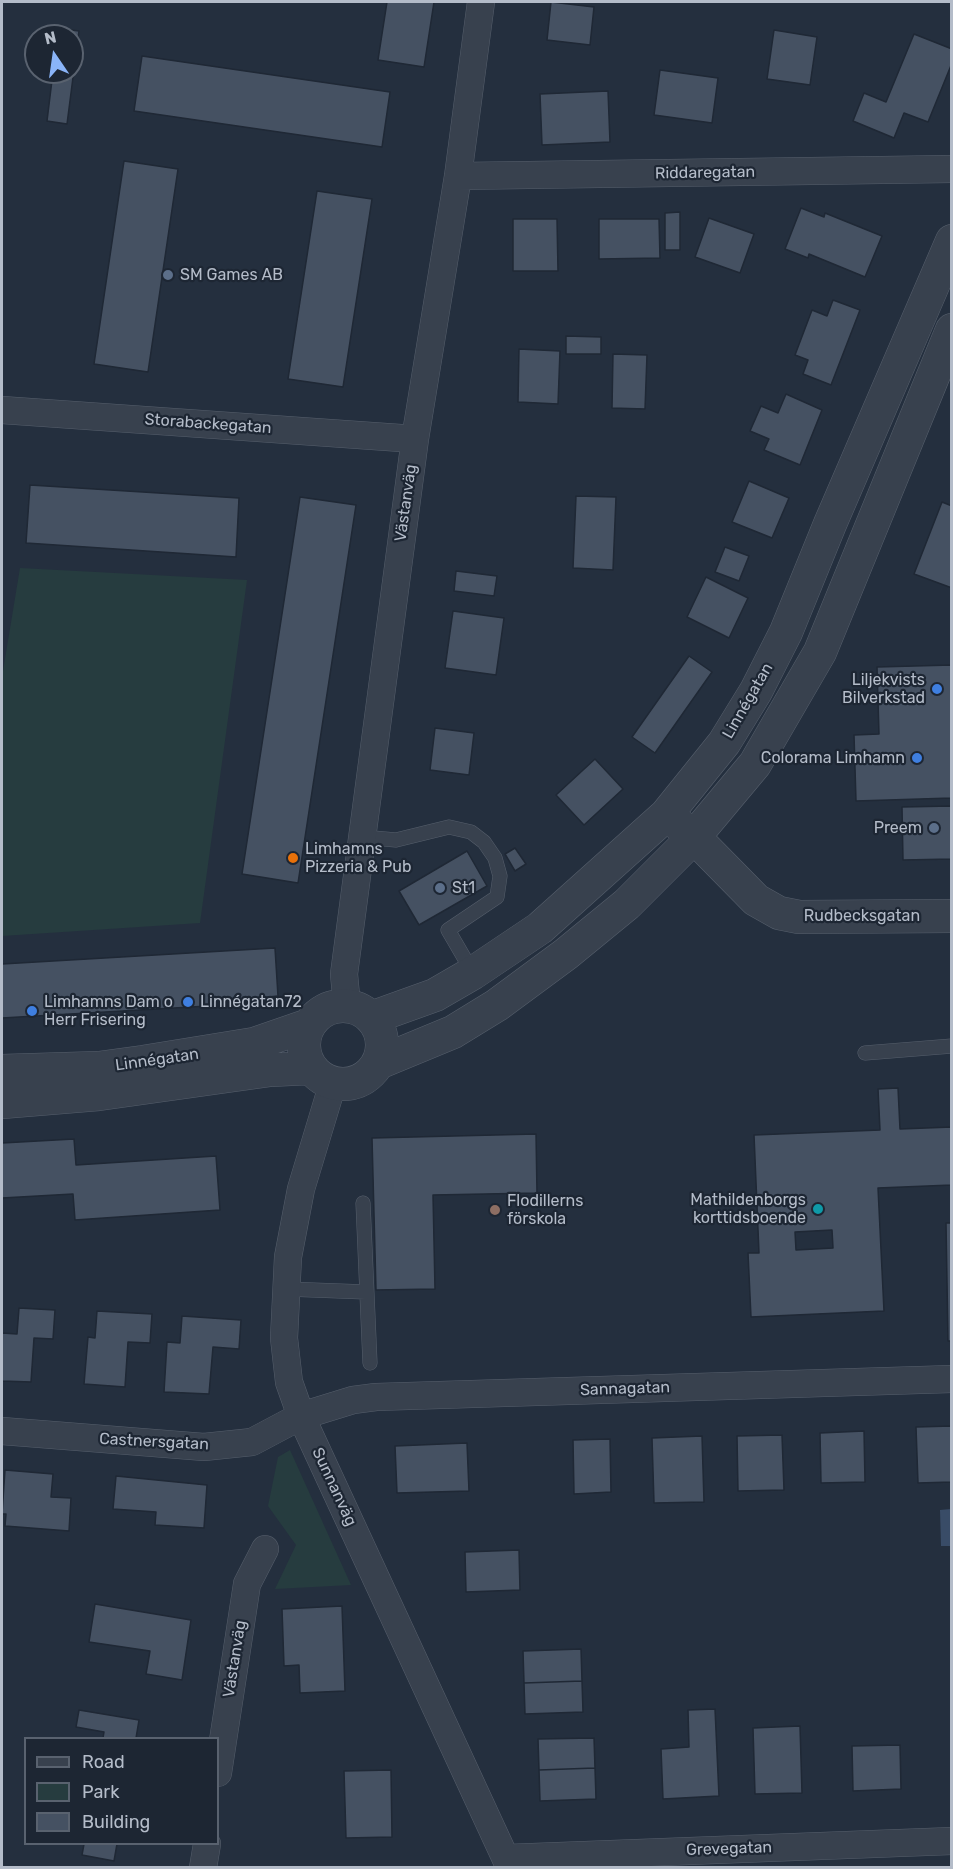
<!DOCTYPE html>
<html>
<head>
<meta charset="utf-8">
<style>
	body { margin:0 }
	#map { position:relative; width:953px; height:1869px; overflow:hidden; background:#242f3e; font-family:Rubik,sans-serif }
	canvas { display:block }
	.frame { position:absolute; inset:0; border:3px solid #b4bcc9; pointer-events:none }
	.legend { position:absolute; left:24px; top:1737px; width:195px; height:108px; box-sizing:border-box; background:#1d2633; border:2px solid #59626f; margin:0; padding:8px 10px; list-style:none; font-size:18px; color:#b4bcc9 }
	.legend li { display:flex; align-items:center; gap:12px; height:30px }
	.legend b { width:30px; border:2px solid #59626f }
	.north { position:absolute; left:24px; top:24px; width:60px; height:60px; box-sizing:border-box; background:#1d2633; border:2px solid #59626f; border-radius:50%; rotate:347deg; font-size:16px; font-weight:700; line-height:24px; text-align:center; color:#b4bcc9 }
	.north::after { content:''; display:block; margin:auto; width:21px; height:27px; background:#8ab4f8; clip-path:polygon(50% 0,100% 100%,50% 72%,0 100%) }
</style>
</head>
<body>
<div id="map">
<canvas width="953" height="1869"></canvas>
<div class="frame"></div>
<ul class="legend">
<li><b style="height:8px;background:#38414e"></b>Road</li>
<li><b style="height:16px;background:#263c3f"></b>Park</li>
<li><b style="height:16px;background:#455162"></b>Building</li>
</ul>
<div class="north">N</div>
</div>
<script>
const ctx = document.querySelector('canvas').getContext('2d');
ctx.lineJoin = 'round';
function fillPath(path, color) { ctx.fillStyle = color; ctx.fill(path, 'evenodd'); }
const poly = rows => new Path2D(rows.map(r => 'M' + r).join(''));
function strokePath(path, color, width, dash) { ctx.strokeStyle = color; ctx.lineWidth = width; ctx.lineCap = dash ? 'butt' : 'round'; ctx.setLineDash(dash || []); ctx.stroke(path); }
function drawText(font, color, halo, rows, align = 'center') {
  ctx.font = font + ' Rubik,sans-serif'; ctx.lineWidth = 4.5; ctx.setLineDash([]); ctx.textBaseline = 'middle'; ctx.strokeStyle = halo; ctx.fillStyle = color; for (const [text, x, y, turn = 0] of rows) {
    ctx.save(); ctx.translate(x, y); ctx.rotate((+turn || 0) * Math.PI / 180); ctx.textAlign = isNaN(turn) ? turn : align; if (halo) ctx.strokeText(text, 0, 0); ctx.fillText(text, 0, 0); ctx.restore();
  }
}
fillPath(poly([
	[20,568,247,580,200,923,2,936,2,677],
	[290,1450,351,1585,275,1589,296,1545,268,1506,278,1457]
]), '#263c3f');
fillPath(poly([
	[951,1509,951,1546,941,1546,940,1510]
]), '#394c67');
const building = poly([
	[387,2,434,2,424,67,378,60,387,2],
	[551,2,594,7,590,45,547,40,551,2],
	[64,29,79,31,67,124,47,121,53,72,72,72,72,36,63,36,64,29],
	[774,30,817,37,810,85,767,79,774,30],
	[914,34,952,49,952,63,928,122,904,113,894,138,853,121,864,93,886,102,914,34],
	[142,56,390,92,382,147,134,111,142,56],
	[660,70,718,78,712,123,654,115,660,70],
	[608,91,610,142,542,145,540,94,608,91],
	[124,161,178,169,148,372,94,364,124,161],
	[317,191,372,199,343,387,288,379,317,191],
	[801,208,824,217,825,213,882,236,865,277,809,254,808,258,785,249,801,208],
	[680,212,680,250,665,250,665,213,680,212],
	[709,218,754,234,740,273,695,257,709,218],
	[513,219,557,219,558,271,513,271,513,219],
	[599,219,659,219,660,258,599,259,599,219],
	[833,300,860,310,831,385,803,374,808,360,795,355,812,310,827,316,833,300],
	[566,336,601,337,601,354,566,354,566,336],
	[519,349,560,351,558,404,518,402,519,349],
	[613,354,647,355,645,409,612,408,613,354],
	[786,394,822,410,800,465,764,450,769,439,750,431,761,406,778,413,786,394],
	[749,481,789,498,772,538,732,522,749,481],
	[30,485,239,498,236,557,26,543,30,485],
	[576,496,616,497,613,570,573,568,576,496],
	[300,497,356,505,298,883,242,874,300,497],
	[942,502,952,506,952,588,914,574,942,502],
	[725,547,749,556,739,581,715,572,725,547],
	[456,571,497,576,494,596,454,591,456,571],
	[706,577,748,598,729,638,687,617,706,577],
	[453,611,504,618,496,675,445,668,453,611],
	[689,656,712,672,655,753,632,737,689,656],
	[952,665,952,798,856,801,854,735,879,734,877,667,952,665],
	[435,728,474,733,469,775,430,770,435,728],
	[595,759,623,789,584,825,556,795,595,759],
	[952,806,952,859,903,860,902,807,952,806],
	[515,848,526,864,515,871,505,854,515,848],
	[467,851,487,886,419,925,399,891,467,851],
	[275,948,278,996,259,998,260,1003,2,1018,2,964,275,948],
	[898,1088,900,1129,952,1127,952,1185,878,1188,884,1311,751,1317,748,1253,759,1253,754,1135,880,1130,878,1089,898,1088],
	[832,1230,833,1248,796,1250,795,1232,832,1230],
	[536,1134,537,1193,433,1195,435,1289,376,1290,372,1138,536,1134],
	[74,1139,76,1165,216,1156,220,1210,75,1220,73,1194,2,1198,2,1143,74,1139],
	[946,1223,952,1223,952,1341,948,1341,946,1223],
	[19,1308,55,1310,53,1339,34,1338,31,1382,2,1381,2,1333,17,1334,19,1308],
	[97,1311,152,1314,150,1343,128,1342,125,1387,84,1384,88,1337,95,1338,97,1311],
	[182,1316,241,1320,239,1349,213,1347,209,1394,164,1392,167,1342,180,1343,182,1316],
	[952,1426,952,1482,918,1483,916,1427,952,1426],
	[864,1431,865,1482,821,1483,820,1433,864,1431],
	[782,1435,784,1490,738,1491,737,1436,782,1435],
	[702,1436,704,1502,654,1503,652,1438,702,1436],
	[610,1439,611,1492,574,1494,573,1440,610,1439],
	[467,1443,469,1491,397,1493,395,1446,467,1443],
	[5,1470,53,1474,51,1497,71,1498,69,1531,5,1526,6,1514,2,1514,5,1470],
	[116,1476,207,1485,204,1528,155,1525,156,1512,113,1509,116,1476],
	[519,1550,520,1590,466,1592,465,1552,519,1550],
	[95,1604,191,1620,182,1680,146,1674,150,1651,89,1642,95,1604],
	[342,1606,345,1691,300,1693,299,1665,284,1666,282,1609,342,1606],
	[581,1649,582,1681,524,1683,523,1651,581,1649],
	[582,1681,583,1712,525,1714,524,1683,582,1681],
	[715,1709,719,1796,663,1799,661,1749,689,1747,688,1710,715,1709],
	[79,1710,139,1720,136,1738,103,1738,104,1732,76,1727,79,1710],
	[800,1726,802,1793,755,1794,753,1728,800,1726],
	[594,1738,595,1768,539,1770,538,1739,594,1738],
	[900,1745,901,1789,853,1791,852,1746,900,1745],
	[595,1768,596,1799,540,1801,539,1770,595,1768],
	[391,1770,392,1837,346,1838,344,1771,391,1770],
	[84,1844,117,1844,114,1861,82,1855,84,1844]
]);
fillPath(building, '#455162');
strokePath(building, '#1f2835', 1.5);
const service = poly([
	[362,837,396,840,449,827,471,832,484,842,495,858,500,876,497,897,448,930,473,973],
	[865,1053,952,1046],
	[363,1203,370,1363],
	[286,1289,366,1292]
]);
const minor = poly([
	[458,176,952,169],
	[2,410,415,439],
	[347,1006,344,974,415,439,458,176,481,2],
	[333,1083,301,1189,288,1257,284,1338,289,1382,301,1416,510,1868],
	[2,1431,204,1447,252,1442,301,1416,353,1400,376,1397,952,1379],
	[218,1773,247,1584,265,1549],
	[506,1858,952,1841],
	[203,1868,207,1844]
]);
const tertiary = poly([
	[677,823,694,837,756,900,779,913,799,917,952,916],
	'304 1045a39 39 0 1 1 78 0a39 39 0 1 1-78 0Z',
	[371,1018,435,995,473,973,540,928,666,815,724,743,756,691,786,632,830,524,952,241],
	[378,1063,453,1032,497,1005,566,954,627,904,694,837,755,764,820,652,952,330],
	[2,1071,99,1068,143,1062,254,1044,309,1025],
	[2,1102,99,1094,270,1070,311,1068]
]);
strokePath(service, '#565f6c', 15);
strokePath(minor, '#565f6c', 28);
strokePath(tertiary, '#565f6c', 34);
strokePath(service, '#38414e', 14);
strokePath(minor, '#38414e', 27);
strokePath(tertiary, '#38414e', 33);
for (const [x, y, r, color] of [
	[168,275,6,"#5c6f8a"],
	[937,689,6,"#3f7fe0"],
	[917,758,6,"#3f7fe0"],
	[934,828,6,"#5c6f8a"],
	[293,858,6,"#e8710a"],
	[440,888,6,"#5c6f8a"],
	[188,1002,6,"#3f7fe0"],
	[32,1011,6,"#3f7fe0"],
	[818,1209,6,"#0f9aa8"],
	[495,1210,6,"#8d6e63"]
]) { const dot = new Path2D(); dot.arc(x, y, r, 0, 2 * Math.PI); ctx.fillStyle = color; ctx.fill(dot); strokePath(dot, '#1d2633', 2); }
drawText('16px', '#b4bcc9', '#1d2633', [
	["Riddaregatan",705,173,-1],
	["Storabackegatan",208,424,4],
	["Västanväg",406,503,-82],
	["Linnégatan",748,701,-60],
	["Rudbecksgatan",862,916],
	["Linnégatan",157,1060,-8],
	["Sannagatan",625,1389,-2],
	["Castnersgatan",154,1442,3],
	["Sunnanväg",334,1487,65],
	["Västanväg",235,1659,-81],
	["Grevegatan",729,1849,-2]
]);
drawText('16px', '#b4bcc9', '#1d2633', [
	["SM Games AB",180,275],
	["Liljekvists",925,680,"right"],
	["Bilverkstad",925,698,"right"],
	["Colorama Limhamn",905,758,"right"],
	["Preem",922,828,"right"],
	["Limhamns",305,849],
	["Pizzeria & Pub",305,867],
	["St1",452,888],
	["Limhamns Dam o",44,1002],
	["Herr Frisering",44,1020],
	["Linnégatan72",200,1002],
	["Mathildenborgs",806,1200,"right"],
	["korttidsboende",806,1218,"right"],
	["Flodillerns",507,1201],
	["förskola",507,1219]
], 'left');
</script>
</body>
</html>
